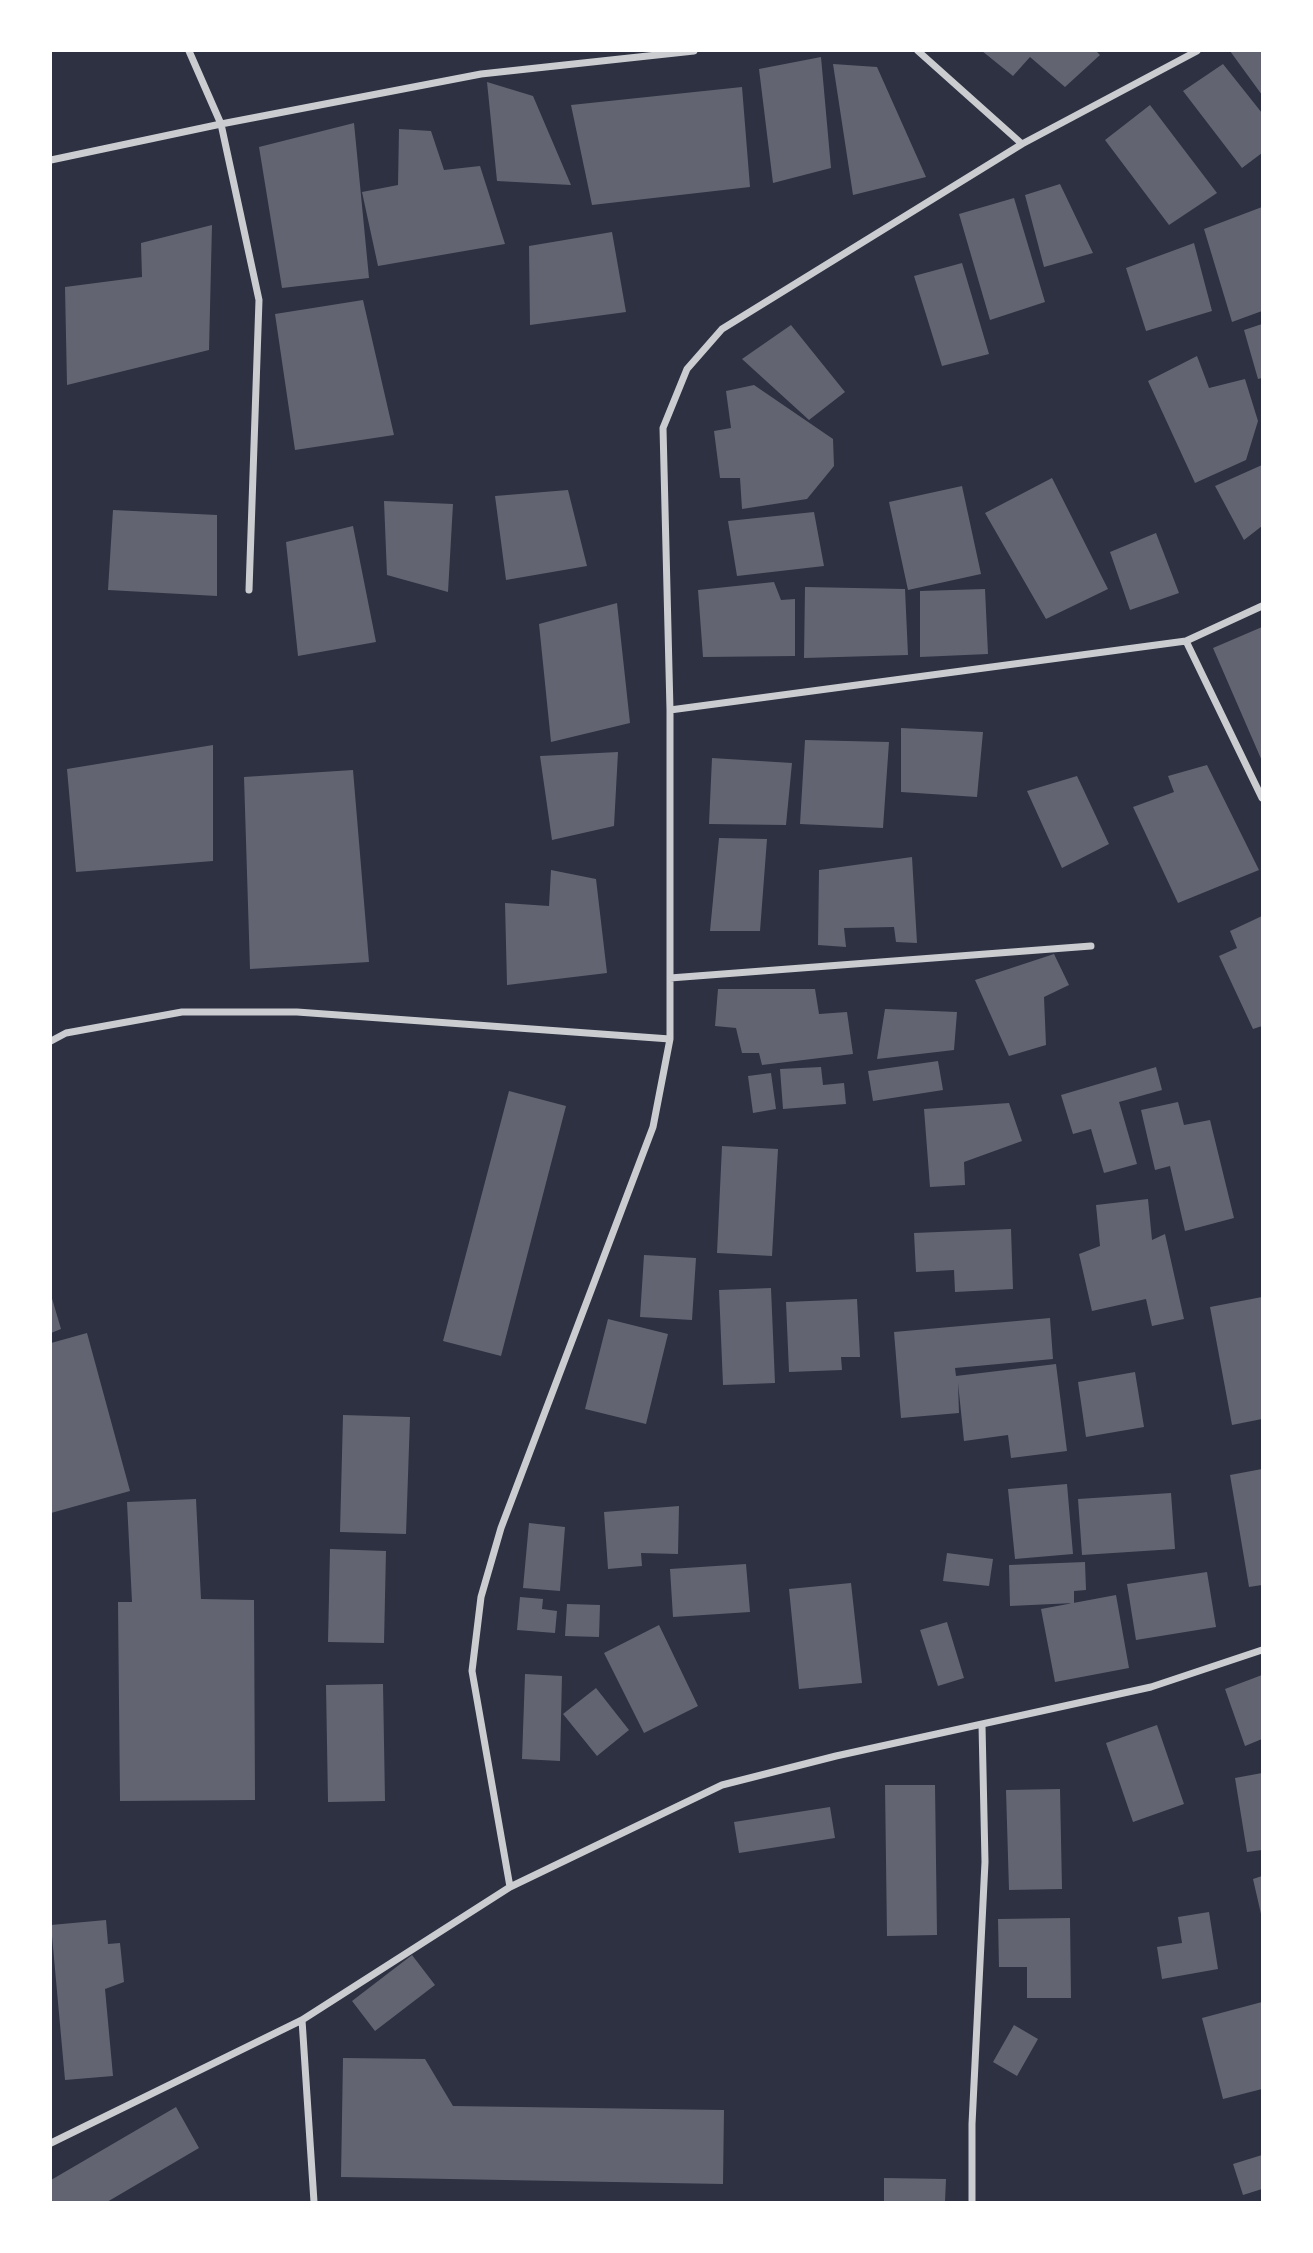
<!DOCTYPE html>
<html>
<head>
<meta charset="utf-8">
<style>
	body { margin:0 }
	#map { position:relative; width:1313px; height:2253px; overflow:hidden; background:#2d3142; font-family:"Titillium Web",sans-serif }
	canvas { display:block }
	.frame { position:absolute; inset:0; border:52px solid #fff; pointer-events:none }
</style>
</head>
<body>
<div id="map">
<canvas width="1313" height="2253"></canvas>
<div class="frame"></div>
</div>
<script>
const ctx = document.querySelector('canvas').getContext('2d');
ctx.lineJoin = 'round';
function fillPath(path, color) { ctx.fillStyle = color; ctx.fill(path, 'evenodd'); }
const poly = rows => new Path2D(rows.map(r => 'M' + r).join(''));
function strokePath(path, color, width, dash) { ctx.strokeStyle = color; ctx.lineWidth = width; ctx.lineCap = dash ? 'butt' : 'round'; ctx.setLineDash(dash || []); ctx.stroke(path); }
fillPath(poly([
	[982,51,1096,51,1100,55,1065,87,1030,57,1013,76],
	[1230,51,1262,51,1262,95],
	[821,57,831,168,773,183,759,69],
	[833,64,877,67,926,177,853,195],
	[1223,64,1262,113,1262,153,1242,168,1183,91],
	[487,82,533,96,571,185,497,181],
	[742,87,750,187,592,205,571,105],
	[1150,105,1217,193,1169,225,1105,140],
	[354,123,369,278,282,288,259,147],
	[399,129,431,131,444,170,480,166,505,244,378,266,362,192,398,185],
	[1060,184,1093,253,1044,267,1025,195],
	[1014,198,1045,302,990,320,959,214],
	[1262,207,1262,311,1232,322,1204,229],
	[212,225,209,350,67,385,65,287,142,277,141,243],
	[612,232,626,312,530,325,529,246],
	[1194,243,1212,311,1146,331,1126,268],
	[962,263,989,354,942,366,914,276],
	[363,300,394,435,295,450,275,314],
	[1262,324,1262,378,1258,379,1244,330],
	[791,325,845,392,809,420,742,359],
	[1197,356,1209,388,1245,379,1258,421,1246,460,1195,483,1148,381],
	[754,385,833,439,834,466,807,499,742,509,740,478,720,478,714,431,731,428,726,391],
	[1262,465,1262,526,1244,540,1215,486],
	[1052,478,1108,589,1046,619,985,513],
	[962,486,981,574,908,590,889,502],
	[568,490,587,566,506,580,495,496],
	[384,501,453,504,448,592,387,575],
	[113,510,217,515,217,596,108,590],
	[814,512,824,566,737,576,728,521],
	[353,526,376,642,298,656,286,542],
	[1156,533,1179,593,1130,610,1110,552],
	[774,582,781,600,795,599,795,656,703,657,698,590],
	[805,587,905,589,908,655,804,658],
	[985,589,988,654,920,657,920,591],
	[617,603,630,723,551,742,539,624],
	[1262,627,1262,761,1213,648],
	[901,728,983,732,977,797,901,792],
	[805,740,889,742,883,828,800,824],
	[213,745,213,861,76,872,67,769],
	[618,752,614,826,552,840,540,756],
	[712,758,792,763,786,825,709,824],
	[1207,765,1259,870,1178,903,1133,807,1174,792,1168,776],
	[353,770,369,962,250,969,244,777],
	[1077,776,1109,844,1062,868,1027,791],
	[719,838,767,839,760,931,710,931],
	[912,857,917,943,896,942,894,927,844,928,846,947,818,945,819,870],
	[551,870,596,879,607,973,507,985,505,903,549,906],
	[1262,916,1262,1026,1253,1029,1219,956,1237,948,1230,931],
	[1054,954,1069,985,1044,997,1046,1045,1009,1056,975,980],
	[718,989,815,989,819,1014,847,1012,853,1054,762,1065,759,1053,742,1053,736,1028,715,1026],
	[885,1009,957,1012,954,1050,877,1059],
	[938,1061,943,1090,873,1101,868,1071],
	[821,1067,823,1085,844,1083,846,1104,783,1109,780,1069],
	[1156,1067,1162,1090,1119,1102,1137,1164,1104,1173,1091,1129,1073,1134,1061,1095],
	[771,1073,776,1109,753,1113,748,1076],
	[509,1091,566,1106,501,1356,443,1341],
	[1178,1102,1184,1125,1210,1120,1234,1218,1185,1231,1170,1166,1155,1170,1141,1110],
	[1009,1103,1022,1141,964,1162,965,1185,930,1187,924,1109],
	[722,1146,778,1149,772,1256,717,1253],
	[1148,1199,1152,1240,1165,1234,1184,1319,1152,1326,1146,1299,1092,1311,1079,1254,1100,1246,1096,1205],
	[1011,1229,1013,1289,955,1292,954,1270,916,1272,914,1233],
	[644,1255,696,1258,692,1320,640,1317],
	[771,1288,775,1383,723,1385,719,1290],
	[51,1295,61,1329,51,1333],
	[1262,1297,1262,1419,1232,1425,1210,1307],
	[857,1299,860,1357,841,1357,842,1370,789,1372,786,1302],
	[1050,1318,1053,1359,955,1368,956,1376,1056,1364,1067,1451,1011,1458,1008,1435,964,1441,958,1383,959,1413,901,1418,894,1332],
	[608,1319,668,1334,646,1424,585,1409],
	[87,1333,130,1491,51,1513,51,1343],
	[1135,1372,1144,1427,1086,1437,1078,1382],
	[343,1415,410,1417,406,1534,340,1532],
	[1262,1469,1262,1585,1249,1587,1230,1475],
	[1067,1484,1073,1554,1015,1559,1008,1489],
	[1171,1493,1175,1549,1082,1555,1078,1499],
	[196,1499,201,1599,254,1600,255,1800,120,1801,118,1602,132,1602,127,1502],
	[679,1506,678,1554,641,1553,642,1566,608,1569,604,1512],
	[529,1523,565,1527,560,1591,523,1588],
	[330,1549,386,1551,384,1643,328,1642],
	[947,1553,993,1559,989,1586,943,1581],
	[1085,1562,1086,1590,1074,1591,1074,1603,1010,1606,1009,1565],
	[746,1564,750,1612,673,1617,670,1569],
	[1207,1572,1216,1627,1136,1640,1127,1584],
	[851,1583,862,1683,799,1689,789,1589],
	[1116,1595,1129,1668,1055,1682,1041,1609],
	[520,1597,543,1599,542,1609,557,1611,555,1633,517,1630],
	[567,1604,600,1605,599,1637,565,1636],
	[947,1622,964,1678,938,1686,920,1630],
	[659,1625,698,1706,644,1733,604,1653],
	[525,1674,562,1676,560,1761,522,1759],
	[1262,1675,1262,1739,1245,1746,1225,1689],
	[383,1684,385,1801,328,1802,326,1685],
	[596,1688,629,1730,597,1756,563,1714],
	[1157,1725,1184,1804,1133,1822,1106,1743],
	[1262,1773,1262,1850,1247,1852,1235,1778],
	[885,1785,935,1785,937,1935,887,1936],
	[1060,1789,1062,1889,1009,1890,1006,1790],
	[830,1807,835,1838,739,1853,734,1822],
	[1262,1876,1262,1913,1261,1914,1253,1879],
	[1209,1912,1218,1969,1162,1979,1157,1947,1182,1943,1178,1917],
	[1070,1918,1071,1998,1027,1998,1027,1967,999,1967,998,1919],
	[106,1920,108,1944,120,1943,124,1982,105,1989,113,2076,65,2080,51,1925],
	[412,1955,435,1985,375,2031,352,2001],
	[1262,2002,1262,2089,1223,2099,1202,2018],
	[1014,2025,1038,2039,1017,2076,993,2062],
	[343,2058,425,2059,453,2106,724,2110,723,2184,341,2177],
	[176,2107,199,2148,107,2202,51,2202,51,2180],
	[1262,2155,1262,2189,1243,2195,1233,2164],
	[884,2178,946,2179,945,2202,884,2202]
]), '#626471');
strokePath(poly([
	[189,51,221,124,481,74,694,51],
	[918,51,1022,144],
	[51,160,221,124,259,300,249,590],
	[1186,641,1262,798],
	[670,710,1186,641,1262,606],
	[670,978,1091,946],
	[51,1041,66,1033,182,1012,297,1012,670,1039],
	[510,1887,472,1671,481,1597,501,1528,653,1127,670,1039,670,710,663,428,687,369,722,329,1022,144,1197,51],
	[302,2020,314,2202],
	[51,2143,302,2020,510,1887,722,1785,836,1756,1151,1687,1262,1650],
	[972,2202,972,2124,985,1862,982,1725]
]), '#caccd0', 7);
</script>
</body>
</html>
